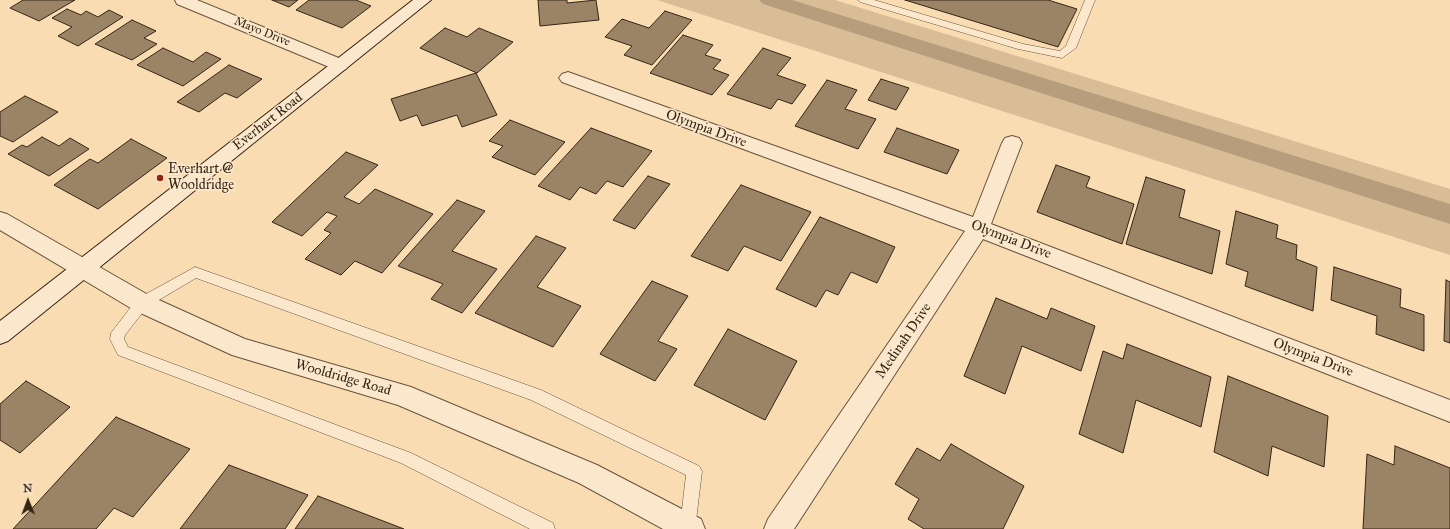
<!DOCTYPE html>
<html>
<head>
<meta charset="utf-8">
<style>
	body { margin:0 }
	#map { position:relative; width:1450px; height:529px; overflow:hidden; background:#f9dcb1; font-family:"IM FELL Great Primer",serif }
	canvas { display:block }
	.north { position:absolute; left:8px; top:481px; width:40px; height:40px; -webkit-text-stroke:3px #fbe8cc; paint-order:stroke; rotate:359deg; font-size:11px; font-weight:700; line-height:16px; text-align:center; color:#352515 }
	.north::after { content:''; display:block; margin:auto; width:14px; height:18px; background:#352515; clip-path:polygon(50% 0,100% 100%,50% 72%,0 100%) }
</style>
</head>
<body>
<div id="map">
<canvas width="1450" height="529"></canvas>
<div class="north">N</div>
</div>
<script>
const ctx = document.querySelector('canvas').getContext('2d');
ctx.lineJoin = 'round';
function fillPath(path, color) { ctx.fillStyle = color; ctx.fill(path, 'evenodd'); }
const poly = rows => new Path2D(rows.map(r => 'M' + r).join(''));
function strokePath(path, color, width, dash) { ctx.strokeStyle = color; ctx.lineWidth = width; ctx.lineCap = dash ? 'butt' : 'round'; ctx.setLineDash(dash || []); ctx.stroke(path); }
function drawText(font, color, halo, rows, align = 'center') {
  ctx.font = font + ' "IM FELL Great Primer",serif'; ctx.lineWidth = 3; ctx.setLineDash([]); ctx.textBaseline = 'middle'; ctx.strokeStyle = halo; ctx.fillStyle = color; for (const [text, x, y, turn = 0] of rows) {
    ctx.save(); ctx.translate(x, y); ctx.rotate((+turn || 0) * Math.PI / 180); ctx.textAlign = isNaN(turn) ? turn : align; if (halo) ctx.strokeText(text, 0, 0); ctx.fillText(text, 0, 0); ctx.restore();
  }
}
fillPath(poly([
	[657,0,835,0,1450,189,1450,255]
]), '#d8bd96');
fillPath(poly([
	[759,0,792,0,1450,204,1450,224,763,4,759,0]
]), '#b69e7c');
const building = poly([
	[23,0,75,0,39,21,10,8,23,0],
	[272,0,298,0,289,7,272,0],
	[309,0,356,0,371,6,342,28,296,10,309,0],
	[538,0,567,0,567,3,596,0,599,20,540,26,538,0],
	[905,0,1048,0,1077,9,1058,47,905,0],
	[67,9,81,15,86,11,98,17,109,10,123,17,78,46,58,36,72,27,52,18,67,9],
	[665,11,692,20,652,65,624,55,632,46,605,37,622,19,649,28,665,11],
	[132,20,156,31,144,38,157,44,132,60,95,44,132,20],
	[445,28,467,37,479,28,513,42,477,73,420,48,445,28],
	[683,35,713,45,705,55,721,60,713,69,729,75,712,95,650,73,683,35],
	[163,48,193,62,206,52,221,59,183,86,137,65,163,48],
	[763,48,791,58,777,75,806,85,792,104,778,99,771,109,727,94,763,48],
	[229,65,262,79,237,98,225,93,199,112,177,102,229,65],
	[476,73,497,115,462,127,457,115,422,126,417,115,400,121,391,99,476,73],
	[881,79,909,88,896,110,868,100,881,79],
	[827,80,857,90,845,109,876,119,858,149,795,126,827,80],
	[25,96,58,112,13,142,0,136,0,112,25,96],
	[510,120,565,142,535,175,492,157,503,146,489,141,510,120],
	[591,128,652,151,623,187,607,181,596,194,580,187,570,200,538,186,591,128],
	[897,128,959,150,947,174,884,152,897,128],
	[42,137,59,146,70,138,89,149,49,176,8,154,22,145,27,147,42,137],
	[131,139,167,158,98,209,54,185,90,159,98,163,131,139],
	[346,152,378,165,344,197,359,204,375,189,433,214,382,273,355,261,341,275,305,259,331,233,324,230,337,216,327,212,302,236,272,222,346,152],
	[1056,165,1090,177,1086,187,1134,204,1122,244,1037,212,1056,165],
	[648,176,670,184,635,229,613,220,648,176],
	[1146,177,1185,190,1179,217,1220,231,1212,274,1126,244,1146,177],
	[741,185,811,212,781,261,744,246,728,271,691,256,741,185],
	[457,200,485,211,452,251,497,269,462,313,431,299,443,284,398,266,457,200],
	[1236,211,1278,225,1276,238,1297,245,1296,259,1317,267,1313,311,1245,286,1248,272,1226,264,1236,211],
	[820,217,895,247,877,283,851,272,838,295,826,290,816,307,776,289,820,217],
	[536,236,566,248,537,287,581,306,553,347,475,313,536,236],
	[1334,267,1401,289,1400,307,1424,315,1424,351,1376,334,1377,316,1331,300,1334,267],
	[1446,280,1450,282,1450,343,1444,341,1446,280],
	[652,281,688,296,658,341,677,349,655,381,600,354,652,281],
	[996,298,1047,319,1051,308,1095,326,1081,371,1022,346,1005,394,964,376,996,298],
	[728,329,797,361,765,420,694,385,728,329],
	[1127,344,1211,377,1201,427,1136,400,1123,453,1079,434,1103,351,1123,359,1127,344],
	[1228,376,1328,416,1324,467,1272,446,1268,476,1214,452,1228,376],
	[26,381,70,407,20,453,0,440,0,404,26,381],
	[116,417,190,449,133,517,114,508,96,529,13,529,116,417],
	[951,444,1024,486,1003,529,924,529,908,519,919,499,895,484,917,448,940,461,951,444],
	[1395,446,1450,468,1450,529,1363,529,1367,454,1394,465,1395,446],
	[229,465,308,495,285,529,180,529,229,465],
	[318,496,404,529,295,529,318,496]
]);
fillPath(building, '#9b8466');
strokePath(building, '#352515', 1);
const service = poly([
	[858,0,874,0,1023,44,1060,51,1066,46,1085,0,1095,0,1076,48,1062,58,1018,49,860,2,858,0],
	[195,267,541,390,699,466,702,471,695,529,681,529,680,527,686,475,531,400,196,278,147,307,125,335,124,339,128,347,411,453,553,523,555,529,530,529,401,463,118,355,110,339,111,333,137,299,195,267]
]);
const minor = poly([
	[175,0,197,0,346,61,349,65,346,69,340,71,334,69,177,4,175,0],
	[568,72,973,217,1002,143,1005,138,1012,136,1019,138,1022,143,991,224,1450,400,1450,422,983,239,794,529,764,529,768,519,965,231,562,82,559,78,562,74,568,72]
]);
const tertiary = poly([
	[0,212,7,214,150,296,245,339,411,387,597,465,701,519,705,529,663,529,579,483,398,405,232,355,134,310,0,230,0,212]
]);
const secondary = poly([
	[413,0,431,0,8,341,0,344,0,321,413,0]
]);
strokePath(service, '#66533c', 1);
strokePath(minor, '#66533c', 2);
strokePath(tertiary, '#66533c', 2);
strokePath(secondary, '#352515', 2);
fillPath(service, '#fbe8cc');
fillPath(minor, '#fbe8cc');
fillPath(tertiary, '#fbe8cc');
fillPath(secondary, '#fbe8cc');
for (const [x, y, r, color] of [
	[160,178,4,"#8f2418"]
]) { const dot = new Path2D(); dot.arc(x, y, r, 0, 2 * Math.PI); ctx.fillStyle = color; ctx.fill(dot); strokePath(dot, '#fbe8cc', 1.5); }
drawText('12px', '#352515', '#fbe8cc', [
	["Mayo Drive",262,32,22]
]);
drawText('14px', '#352515', '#fbe8cc', [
	["Everhart Road",268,122,-38],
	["Olympia Drive",706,129,20],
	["Olympia Drive",1011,240,21],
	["Medinah Drive",904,341,-56],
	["Olympia Drive",1313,358,21],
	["Wooldridge Road",343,378,16]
]);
drawText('14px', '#352515', '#fbe8cc', [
	["Everhart @",168,170],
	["Wooldridge",168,186]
], 'left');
</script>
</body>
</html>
